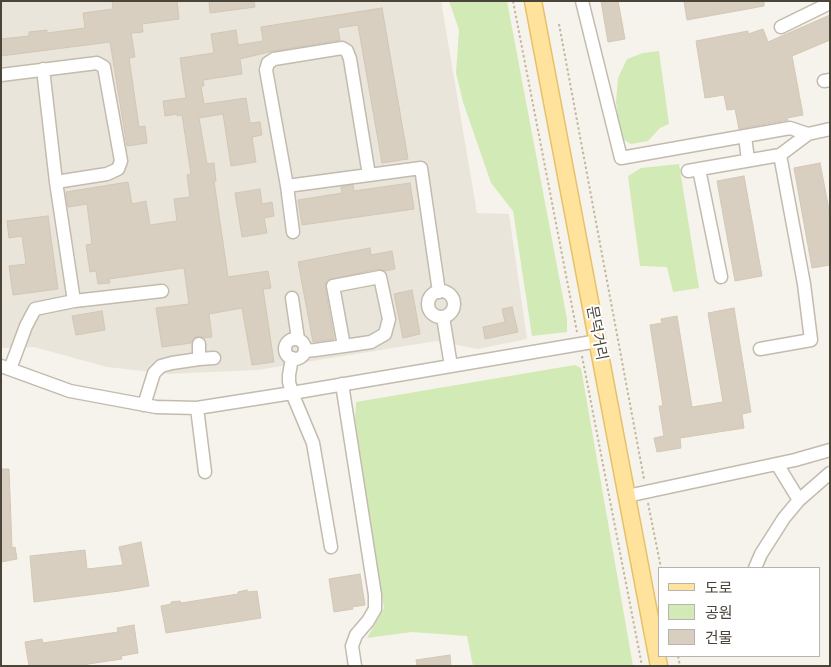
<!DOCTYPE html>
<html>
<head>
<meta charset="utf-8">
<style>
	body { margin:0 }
	#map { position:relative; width:831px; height:667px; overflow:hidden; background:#f6f3ec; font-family:"Golos Text","Noto Sans KR",sans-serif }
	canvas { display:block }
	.frame { position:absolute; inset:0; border:2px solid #4b4439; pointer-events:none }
	.legend { position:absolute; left:658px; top:567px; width:162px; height:90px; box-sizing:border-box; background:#fff; border:1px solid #b7b4b0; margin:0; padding:6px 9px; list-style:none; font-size:15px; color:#4b4439 }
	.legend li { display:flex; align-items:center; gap:10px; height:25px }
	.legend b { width:25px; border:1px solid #b7b4b0 }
</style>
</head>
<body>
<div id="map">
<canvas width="831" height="667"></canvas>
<div class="frame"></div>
<ul class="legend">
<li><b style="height:6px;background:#ffe39c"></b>도로</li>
<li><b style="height:14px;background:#d2eab5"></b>공원</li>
<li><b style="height:14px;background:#d8cfc1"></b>건물</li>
</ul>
</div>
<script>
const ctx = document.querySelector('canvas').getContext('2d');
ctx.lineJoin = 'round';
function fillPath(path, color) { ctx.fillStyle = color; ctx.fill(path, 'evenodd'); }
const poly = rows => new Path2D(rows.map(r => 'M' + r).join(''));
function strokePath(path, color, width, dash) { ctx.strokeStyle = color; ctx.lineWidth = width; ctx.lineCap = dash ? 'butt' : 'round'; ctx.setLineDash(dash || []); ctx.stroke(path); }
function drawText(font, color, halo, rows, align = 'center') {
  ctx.font = font + ' "Golos Text","Noto Sans KR",sans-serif'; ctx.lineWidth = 4; ctx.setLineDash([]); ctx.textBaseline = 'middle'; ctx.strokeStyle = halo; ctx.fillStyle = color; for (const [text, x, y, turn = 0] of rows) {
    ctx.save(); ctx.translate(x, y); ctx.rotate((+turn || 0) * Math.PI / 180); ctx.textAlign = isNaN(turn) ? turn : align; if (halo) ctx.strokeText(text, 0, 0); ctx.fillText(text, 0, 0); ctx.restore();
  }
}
fillPath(poly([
	[1,1,441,1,477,213,509,214,527,339,478,349,436,341,257,370,168,374,107,367,34,347,1,348]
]), '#eae5da');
fillPath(poly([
	[449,1,507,1,567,319,567,332,532,336,513,211,491,183,463,102,456,73,459,30],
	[659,51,669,124,660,128,648,141,631,144,621,138,616,102,618,78,627,59,643,53],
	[679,164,699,288,673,292,667,267,640,266,628,176,641,168],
	[575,365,581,368,633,666,473,666,467,636,412,632,367,638,384,608,355,420,356,402]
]), '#d2eab5');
const building = poly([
	[112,1,177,1,179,19,142,24,143,32,131,33,135,57,129,58,139,127,145,126,147,143,127,146,110,42,1,56,1,39,29,36,29,32,47,30,47,33,85,28,83,13,113,9,112,1],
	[209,1,254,1,255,7,210,13,209,1],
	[601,1,618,1,625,39,608,42,601,1],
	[684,1,764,1,764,6,687,20,684,1],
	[382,8,408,159,382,163,358,25,338,28,340,40,273,51,240,59,242,74,203,80,204,86,201,86,204,104,246,98,250,123,260,122,262,135,252,137,256,162,231,166,223,114,199,118,207,164,214,163,216,181,214,181,228,277,268,271,271,288,263,289,274,362,252,365,242,308,209,314,212,337,204,338,199,336,195,337,191,343,162,347,156,308,189,304,184,268,109,279,110,283,98,284,96,271,90,272,86,245,92,244,87,204,68,207,66,192,128,182,132,204,146,201,150,225,177,221,174,199,190,197,187,175,191,174,182,115,177,116,177,114,165,116,163,101,186,98,180,58,214,53,211,34,236,30,238,45,263,41,261,27,382,8],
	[830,15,830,40,792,56,803,115,787,118,788,120,739,129,735,109,727,110,724,95,705,98,696,41,748,31,748,34,763,29,768,42,830,15],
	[820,163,830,215,830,265,812,268,794,168,820,163],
	[744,176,762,276,735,281,717,181,744,176],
	[410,183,414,209,302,225,298,200,342,193,341,187,353,185,354,191,410,183],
	[260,189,262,204,272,202,274,216,264,218,267,233,242,237,235,193,260,189],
	[48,216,58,289,13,295,9,266,26,264,22,236,9,238,7,221,48,216],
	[370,248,371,255,392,251,395,269,385,271,378,269,327,280,325,287,334,339,313,342,298,262,370,248],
	[412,290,420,334,403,338,394,294,412,290],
	[512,307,518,332,485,339,483,327,505,322,502,309,512,307],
	[734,308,751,412,742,414,744,428,680,438,681,448,657,452,654,438,664,436,659,406,663,406,650,325,662,323,661,319,677,316,692,407,723,402,708,313,734,308],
	[102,311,105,330,76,335,72,316,102,311],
	[1,469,9,469,12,548,15,547,17,559,1,562,1,469],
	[141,542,149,586,119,591,34,602,30,556,85,550,87,569,123,565,119,547,141,542],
	[360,574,365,605,352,607,353,609,334,612,329,579,360,574],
	[247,590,247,592,257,591,261,618,166,633,161,606,171,604,171,602,180,601,181,603,238,594,238,592,247,590],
	[134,625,138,653,121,656,122,659,75,666,29,666,25,642,42,639,43,643,118,632,117,628,134,625],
	[450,655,451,666,417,666,416,660,450,655]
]);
fillPath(building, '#d8cfc1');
strokePath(building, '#d3c7b4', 1);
const minor = poly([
	[582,1,621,158,790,128,808,134],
	[781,27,830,3],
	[43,69,56,182,74,301],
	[1,75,97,63,104,67,121,161,118,169,107,174,56,182],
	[824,81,830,80],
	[745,136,748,160],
	[699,169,721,277],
	[688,171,780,155,808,134,830,129],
	[287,186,421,168,439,292],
	[293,232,287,186,266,70,268,63,274,59,342,48,347,51,350,59,369,175],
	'428 304a13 13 0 1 1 26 0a13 13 0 1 1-26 0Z',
	[292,298,298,339],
	[443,317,451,366],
	'285 349a10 10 0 1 1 20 0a10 10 0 1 1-20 0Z',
	[760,349,811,340,804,284,780,155],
	[305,351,315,350,344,346,371,342,385,334,389,319,380,277,333,286,344,346],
	[292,358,289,375,289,382,292,393,313,443,331,547],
	[199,359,214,358],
	[1,366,70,391,156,407,197,408,292,393,598,341],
	[10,369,26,326,35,309,74,301,162,291],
	[342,384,375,595,375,609,368,621,356,635,352,646,355,666],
	[144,405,154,373,161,366,172,363,199,359,199,344],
	[197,408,205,472],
	[777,464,799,500],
	[627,496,795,460,830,450],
	[755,568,761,554,784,518,799,500,830,473]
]);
const major = poly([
	[533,1,659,666]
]);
strokePath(minor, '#c2bbae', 15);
strokePath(major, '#e6c16a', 19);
strokePath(poly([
	[513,1,577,332],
	[559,24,644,479],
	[582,356,642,666],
	[648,503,661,568],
	[678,656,680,666]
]), '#c4b79f', 2, [2.5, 2.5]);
strokePath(minor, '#fff', 12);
strokePath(major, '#ffe39c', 16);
drawText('15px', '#4b4439', '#fff', [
	["문덕거리",597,333,79]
]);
</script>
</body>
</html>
